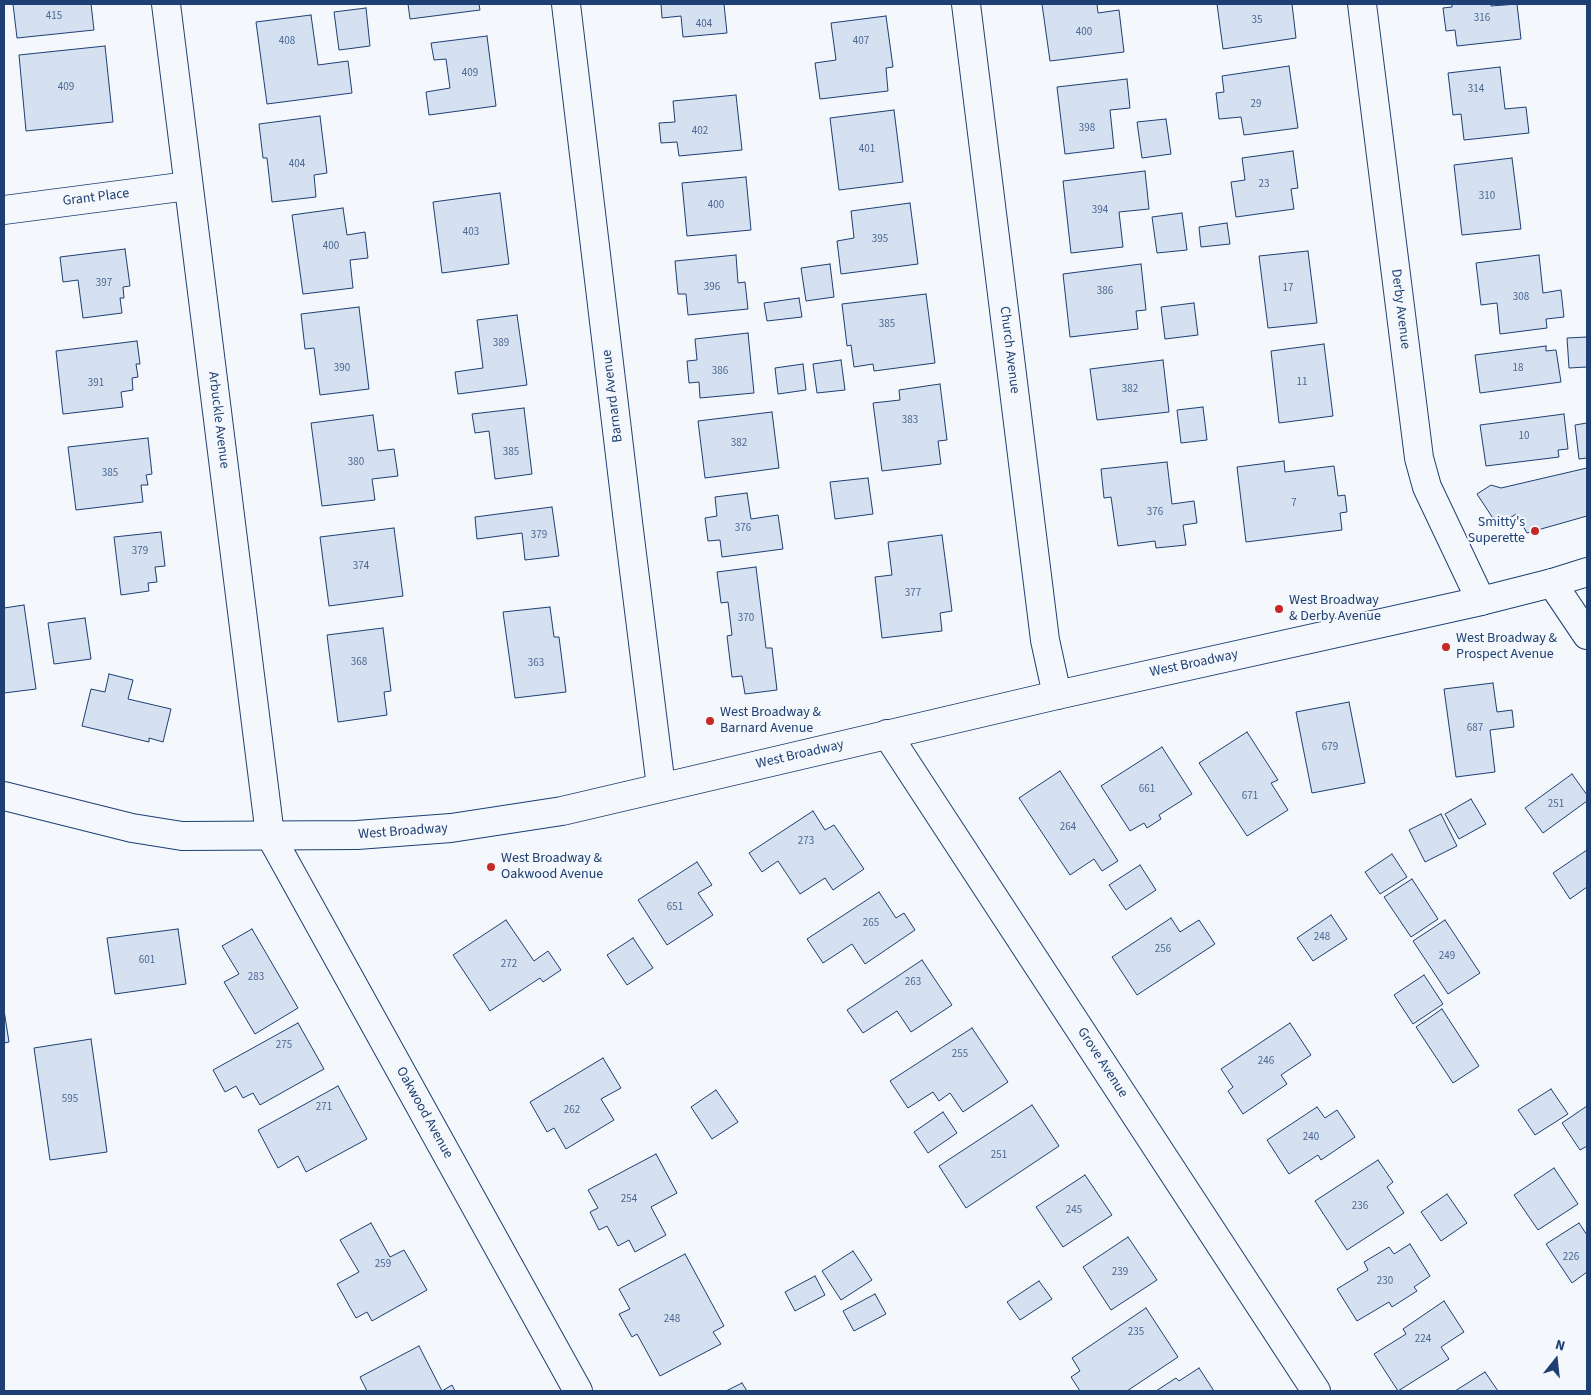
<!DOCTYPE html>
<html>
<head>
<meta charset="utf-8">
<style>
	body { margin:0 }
	#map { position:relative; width:1591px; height:1395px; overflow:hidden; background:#f4f7fb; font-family:"Source Sans 3",sans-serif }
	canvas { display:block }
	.frame { position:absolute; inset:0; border:5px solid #1d3f73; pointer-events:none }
	.north { position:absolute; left:1531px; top:1335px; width:50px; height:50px; -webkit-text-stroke:4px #f4f7fb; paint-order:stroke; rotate:16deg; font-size:14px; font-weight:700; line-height:20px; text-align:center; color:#1d3f73 }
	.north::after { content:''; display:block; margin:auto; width:18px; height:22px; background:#1d3f73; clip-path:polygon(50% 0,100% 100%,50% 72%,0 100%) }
</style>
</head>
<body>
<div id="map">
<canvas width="1591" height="1395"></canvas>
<div class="frame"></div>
<div class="north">N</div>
</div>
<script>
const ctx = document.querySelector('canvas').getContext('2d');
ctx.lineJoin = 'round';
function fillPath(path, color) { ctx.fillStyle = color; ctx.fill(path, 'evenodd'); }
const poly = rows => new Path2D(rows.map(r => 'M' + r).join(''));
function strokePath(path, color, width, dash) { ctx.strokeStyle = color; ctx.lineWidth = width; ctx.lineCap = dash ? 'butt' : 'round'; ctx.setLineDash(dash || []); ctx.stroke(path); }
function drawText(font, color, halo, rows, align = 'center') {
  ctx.font = font + ' "Source Sans 3",sans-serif'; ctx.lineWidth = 4; ctx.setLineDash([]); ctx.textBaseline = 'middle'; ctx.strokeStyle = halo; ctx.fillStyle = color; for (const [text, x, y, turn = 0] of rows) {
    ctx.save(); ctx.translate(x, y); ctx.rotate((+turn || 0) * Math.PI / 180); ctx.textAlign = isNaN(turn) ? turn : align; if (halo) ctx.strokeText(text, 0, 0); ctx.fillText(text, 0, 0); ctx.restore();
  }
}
const building = poly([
	[13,4,91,4,94,30,17,38,13,4],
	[408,4,479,4,480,10,410,19,408,4],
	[661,4,724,4,727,33,683,37,681,16,662,18,661,4],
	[1042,4,1097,4,1098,13,1119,10,1124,52,1050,61,1042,4],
	[1217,4,1292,4,1296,38,1223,49,1217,4],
	[1452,4,1491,4,1491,6,1517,4,1521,39,1457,46,1455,30,1446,31,1443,8,1452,7,1452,4],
	[366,8,370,46,339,50,334,12,366,8],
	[311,15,318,65,348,61,352,93,267,104,256,22,311,15],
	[886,16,893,67,886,68,888,91,820,99,815,63,836,60,831,23,886,16],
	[487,36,496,106,429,115,426,92,450,88,446,59,434,60,431,43,487,36],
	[105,46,113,122,26,131,19,55,105,46],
	[1289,66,1298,128,1244,135,1241,117,1219,119,1216,93,1224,92,1222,76,1289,66],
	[1500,67,1505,109,1526,107,1529,133,1464,140,1461,114,1453,115,1448,73,1500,67],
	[1127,79,1130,108,1110,110,1114,148,1065,154,1057,87,1127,79],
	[736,95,742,150,679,156,677,142,661,143,659,123,675,122,673,101,736,95],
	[894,110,903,182,839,190,830,118,894,110],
	[320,116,327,173,314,175,316,197,272,202,267,158,263,158,259,124,320,116],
	[1166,119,1171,154,1142,158,1137,122,1166,119],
	[1293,151,1298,188,1291,189,1294,209,1236,217,1231,182,1245,180,1242,158,1293,151],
	[1512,158,1521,229,1462,235,1454,165,1512,158],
	[1145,171,1149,209,1119,212,1123,247,1071,253,1063,181,1145,171],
	[746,177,751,230,687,236,682,183,746,177],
	[500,193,509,264,442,273,433,202,500,193],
	[910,203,918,264,841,274,837,241,854,238,851,211,910,203],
	[343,208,347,235,365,232,368,258,350,260,353,288,303,294,292,215,343,208],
	[1182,213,1187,250,1157,253,1152,217,1182,213],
	[1227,223,1230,244,1201,247,1199,227,1227,223],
	[125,249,130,286,123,287,124,298,120,298,122,313,83,318,78,280,63,282,60,257,125,249],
	[1308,251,1317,323,1268,328,1259,256,1308,251],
	[736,255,738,283,745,282,748,309,688,315,686,294,678,294,675,261,736,255],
	[1539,255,1543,293,1561,290,1564,317,1546,319,1547,328,1500,334,1497,303,1481,305,1476,263,1539,255],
	[830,264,834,297,806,301,801,268,830,264],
	[1141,264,1146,310,1136,311,1138,329,1070,337,1063,274,1141,264],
	[926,294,935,363,874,371,873,364,854,367,851,345,847,346,842,304,926,294],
	[799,298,802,317,767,321,764,303,799,298],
	[1194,303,1198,335,1165,339,1161,307,1194,303],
	[359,307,369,389,320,395,314,348,305,349,301,314,359,307],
	[517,315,527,385,458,394,455,372,483,368,477,320,517,315],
	[748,333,754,393,700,398,699,382,689,383,687,361,697,360,695,339,748,333],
	[1587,337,1587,367,1569,368,1567,338,1587,337],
	[137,341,140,364,136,364,138,377,132,378,133,390,121,392,123,407,63,414,56,351,137,341],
	[1324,344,1333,416,1279,423,1271,351,1324,344],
	[1546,346,1546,351,1556,350,1561,382,1480,393,1475,355,1546,346],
	[841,360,845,390,817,393,813,364,841,360],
	[1163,360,1169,412,1097,420,1090,369,1163,360],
	[803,364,806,390,778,394,775,368,803,364],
	[940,384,947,440,938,441,941,464,882,471,873,403,900,400,899,390,940,384],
	[1203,407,1207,440,1181,443,1177,410,1203,407],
	[524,408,532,474,495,479,489,431,475,433,472,414,524,408],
	[772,412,779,468,705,478,698,421,772,412],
	[1564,414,1568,449,1558,450,1559,457,1486,466,1480,425,1564,414],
	[373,415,378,451,394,449,398,476,372,479,375,500,322,506,311,423,373,415],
	[1587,423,1587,458,1579,459,1575,425,1587,423],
	[148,438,152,474,146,475,148,485,141,485,143,502,76,510,68,447,148,438],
	[1284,461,1285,472,1334,466,1338,496,1345,495,1347,512,1340,513,1342,530,1246,542,1237,467,1284,461],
	[1167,462,1172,504,1194,501,1197,523,1183,525,1186,545,1156,548,1155,541,1118,546,1111,497,1104,498,1101,469,1167,462],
	[1587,468,1587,516,1527,533,1516,514,1498,526,1477,494,1491,485,1501,488,1587,468],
	[868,478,873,514,835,519,830,482,868,478],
	[747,493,751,519,778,515,783,549,722,557,720,540,708,541,705,518,717,516,715,497,747,493],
	[552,507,559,556,525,560,522,533,477,539,475,517,552,507],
	[394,528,403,596,329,606,320,537,394,528],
	[161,532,165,566,155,567,157,582,148,583,149,591,121,595,114,537,161,532],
	[942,535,952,611,940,613,942,631,882,638,875,577,892,575,888,542,942,535],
	[756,567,766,648,772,648,777,690,745,694,742,676,732,677,727,636,732,635,728,602,721,603,717,572,756,567],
	[24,605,36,689,4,693,4,608,24,605],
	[550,607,554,637,559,637,566,692,515,698,503,612,550,607],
	[85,618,91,659,54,664,48,623,85,618],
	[383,628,391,691,384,692,387,715,338,722,327,635,383,628],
	[109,674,133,680,128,699,171,709,163,742,149,738,149,742,82,726,91,689,105,692,109,674],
	[1493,683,1497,712,1512,710,1514,727,1490,730,1495,772,1456,777,1444,689,1493,683],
	[1349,702,1365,783,1312,793,1296,712,1349,702],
	[1247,732,1278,780,1271,783,1288,810,1247,836,1199,763,1247,732],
	[1162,747,1192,794,1159,815,1161,819,1147,828,1144,823,1130,831,1101,786,1162,747],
	[1060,771,1118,861,1102,871,1094,859,1070,875,1019,798,1060,771],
	[1572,774,1587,795,1587,801,1543,833,1525,808,1572,774],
	[1471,799,1486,824,1459,839,1445,814,1471,799],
	[813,811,825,830,834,825,864,869,833,890,825,878,800,894,778,861,762,872,749,853,813,811],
	[1441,814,1457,846,1425,862,1409,830,1441,814],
	[1587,850,1587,887,1570,899,1553,873,1587,850],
	[1392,854,1407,877,1380,894,1365,872,1392,854],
	[697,862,712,885,698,893,713,915,667,945,638,900,697,862],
	[1140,865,1156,890,1126,910,1109,885,1140,865],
	[1412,879,1438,919,1411,937,1384,897,1412,879],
	[879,892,896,918,904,913,915,930,865,964,852,944,823,963,807,939,879,892],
	[1331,915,1347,939,1313,961,1297,938,1331,915],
	[1171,918,1180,932,1199,920,1215,944,1137,995,1112,957,1171,918],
	[506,920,534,961,548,951,561,970,543,982,540,978,490,1011,453,955,506,920],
	[1445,920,1480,973,1448,994,1413,941,1445,920],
	[178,929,186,984,115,994,107,938,178,929],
	[252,929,298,1008,255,1034,224,982,239,974,222,946,252,929],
	[633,938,653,968,627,985,607,955,633,938],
	[922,960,952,1005,911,1032,897,1011,863,1033,847,1010,922,960],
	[1424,975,1443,1004,1413,1024,1394,995,1424,975],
	[1442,1009,1479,1066,1453,1083,1416,1027,1442,1009],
	[4,1010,9,1042,4,1043,4,1010],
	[298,1023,324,1069,260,1105,253,1093,243,1098,236,1086,225,1092,213,1070,298,1023],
	[1290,1023,1311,1055,1281,1075,1287,1084,1243,1114,1228,1091,1233,1087,1221,1069,1290,1023],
	[972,1028,1008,1082,963,1112,950,1093,939,1101,933,1092,908,1108,890,1081,972,1028],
	[91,1039,107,1152,50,1160,34,1048,91,1039],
	[603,1058,621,1088,601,1099,614,1120,566,1149,554,1128,547,1132,530,1102,603,1058],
	[338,1086,367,1139,306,1172,298,1156,278,1168,258,1130,338,1086],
	[1551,1089,1568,1114,1535,1135,1518,1110,1551,1089],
	[716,1090,738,1122,712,1139,691,1107,716,1090],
	[1032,1105,1059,1146,966,1208,939,1166,1032,1105],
	[1587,1106,1587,1146,1580,1150,1562,1123,1587,1106],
	[1317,1107,1325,1118,1337,1110,1355,1137,1321,1160,1318,1155,1289,1174,1267,1140,1317,1107],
	[943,1112,957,1133,928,1153,914,1132,943,1112],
	[656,1154,677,1193,651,1207,666,1235,635,1252,629,1240,618,1246,607,1226,599,1230,590,1212,598,1208,588,1190,656,1154],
	[1378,1160,1393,1182,1387,1187,1404,1213,1347,1250,1315,1201,1378,1160],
	[1554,1168,1578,1204,1538,1230,1514,1195,1554,1168],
	[1085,1175,1112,1215,1063,1247,1036,1207,1085,1175],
	[1447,1194,1467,1223,1441,1241,1421,1212,1447,1194],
	[371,1223,390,1257,404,1250,427,1290,372,1321,367,1312,356,1318,337,1284,359,1272,340,1240,371,1223],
	[1579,1223,1587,1235,1587,1272,1572,1283,1546,1244,1579,1223],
	[1128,1237,1157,1280,1111,1310,1083,1267,1128,1237],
	[1410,1244,1430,1276,1414,1287,1417,1291,1392,1307,1389,1302,1357,1321,1337,1289,1368,1270,1364,1262,1389,1247,1394,1254,1410,1244],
	[853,1251,872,1280,841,1300,822,1271,853,1251],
	[685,1254,724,1326,713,1332,721,1344,660,1376,637,1334,632,1337,619,1314,630,1309,619,1289,685,1254],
	[815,1276,825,1295,795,1311,785,1292,815,1276],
	[1039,1281,1052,1299,1020,1320,1007,1302,1039,1281],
	[875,1294,886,1314,854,1331,843,1311,875,1294],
	[1444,1301,1464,1332,1441,1347,1449,1359,1398,1391,1374,1354,1406,1334,1403,1329,1444,1301],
	[1146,1308,1178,1357,1127,1391,1080,1391,1071,1377,1080,1371,1072,1358,1146,1308],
	[419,1346,442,1391,452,1385,455,1391,367,1391,360,1377,419,1346],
	[1199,1368,1214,1391,1156,1391,1176,1378,1179,1381,1199,1368],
	[1485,1372,1498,1391,1455,1391,1485,1372],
	[742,1383,747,1391,726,1391,742,1383]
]);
fillPath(building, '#d5e0f0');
strokePath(building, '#1d3f73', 1);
const minor = poly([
	[166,4,270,835,578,1391],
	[566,4,628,522,661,787],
	[966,4,1045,640,1057,695],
	[1362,4,1419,458,1427,487,1481,601],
	[4,210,188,186],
	[1552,583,1587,635],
	[887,734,1316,1391]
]);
const major = poly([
	[4,796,132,828,182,836,357,835,451,828,562,811,1057,695,1481,601,1552,583,1587,572]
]);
strokePath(minor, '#1d3f73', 30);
strokePath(major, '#1d3f73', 30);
strokePath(minor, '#f4f7fb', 28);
strokePath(major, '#f4f7fb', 28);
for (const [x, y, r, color] of [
	[1535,531,5,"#c62828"],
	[1279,609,5,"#c62828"],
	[1446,647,5,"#c62828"],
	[710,721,5,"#c62828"],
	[491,867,5,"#c62828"]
]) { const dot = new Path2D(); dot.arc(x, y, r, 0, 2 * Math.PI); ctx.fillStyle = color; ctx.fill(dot); strokePath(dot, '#f4f7fb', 2); }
drawText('11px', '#4b6792', null, [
	["415",54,17],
	["316",1482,19],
	["35",1257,21],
	["404",704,25],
	["400",1084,33],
	["408",287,42],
	["407",861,42],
	["409",470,74],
	["409",66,88],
	["314",1476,90],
	["29",1256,105],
	["398",1087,129],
	["402",700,132],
	["401",867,150],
	["404",297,165],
	["23",1264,185],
	["310",1487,197],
	["400",716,206],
	["394",1100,211],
	["403",471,233],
	["395",880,240],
	["400",331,247],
	["397",104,284],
	["396",712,288],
	["17",1288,289],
	["386",1105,292],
	["308",1521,298],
	["385",887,325],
	["389",501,344],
	["390",342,369],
	["18",1518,369],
	["386",720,372],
	["11",1302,383],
	["391",96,384],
	["382",1130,390],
	["383",910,421],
	["10",1524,437],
	["382",739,444],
	["385",511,453],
	["380",356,463],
	["385",110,474],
	["7",1294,504],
	["376",1155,513],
	["376",743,529],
	["379",539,536],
	["379",140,552],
	["374",361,567],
	["377",913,594],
	["370",746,619],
	["368",359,663],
	["363",536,664],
	["687",1475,729],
	["679",1330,748],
	["661",1147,790],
	["671",1250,797],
	["251",1556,805],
	["264",1068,828],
	["273",806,842],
	["651",675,908],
	["265",871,924],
	["248",1322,938],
	["256",1163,950],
	["249",1447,957],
	["601",147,961],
	["272",509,965],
	["283",256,978],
	["263",913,983],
	["275",284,1046],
	["255",960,1055],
	["246",1266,1062],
	["595",70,1100],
	["271",324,1108],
	["262",572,1111],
	["240",1311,1138],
	["251",999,1156],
	["254",629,1200],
	["236",1360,1207],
	["245",1074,1211],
	["226",1571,1258],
	["259",383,1265],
	["239",1120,1273],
	["230",1385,1282],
	["248",672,1320],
	["235",1136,1333],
	["224",1423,1340]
]);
drawText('14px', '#1d3f73', '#f4f7fb', [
	["Grant Place",96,198,-7],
	["Derby Avenue",1400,309,83],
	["Church Avenue",1009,350,83],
	["Barnard Avenue",613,396,-97],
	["Arbuckle Avenue",218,420,83],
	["West Broadway",1194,664,-12],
	["West Broadway",800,755,-13],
	["West Broadway",403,832,-4],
	["Grove Avenue",1102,1063,57],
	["Oakwood Avenue",424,1113,61]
]);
drawText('14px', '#1d3f73', '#f4f7fb', [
	["Smitty's",1525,523,"right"],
	["Superette",1525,539,"right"],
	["West Broadway",1289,601],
	["& Derby Avenue",1289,617],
	["West Broadway &",1456,639],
	["Prospect Avenue",1456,655],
	["West Broadway &",720,713],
	["Barnard Avenue",720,729],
	["West Broadway &",501,859],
	["Oakwood Avenue",501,875]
], 'left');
</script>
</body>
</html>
